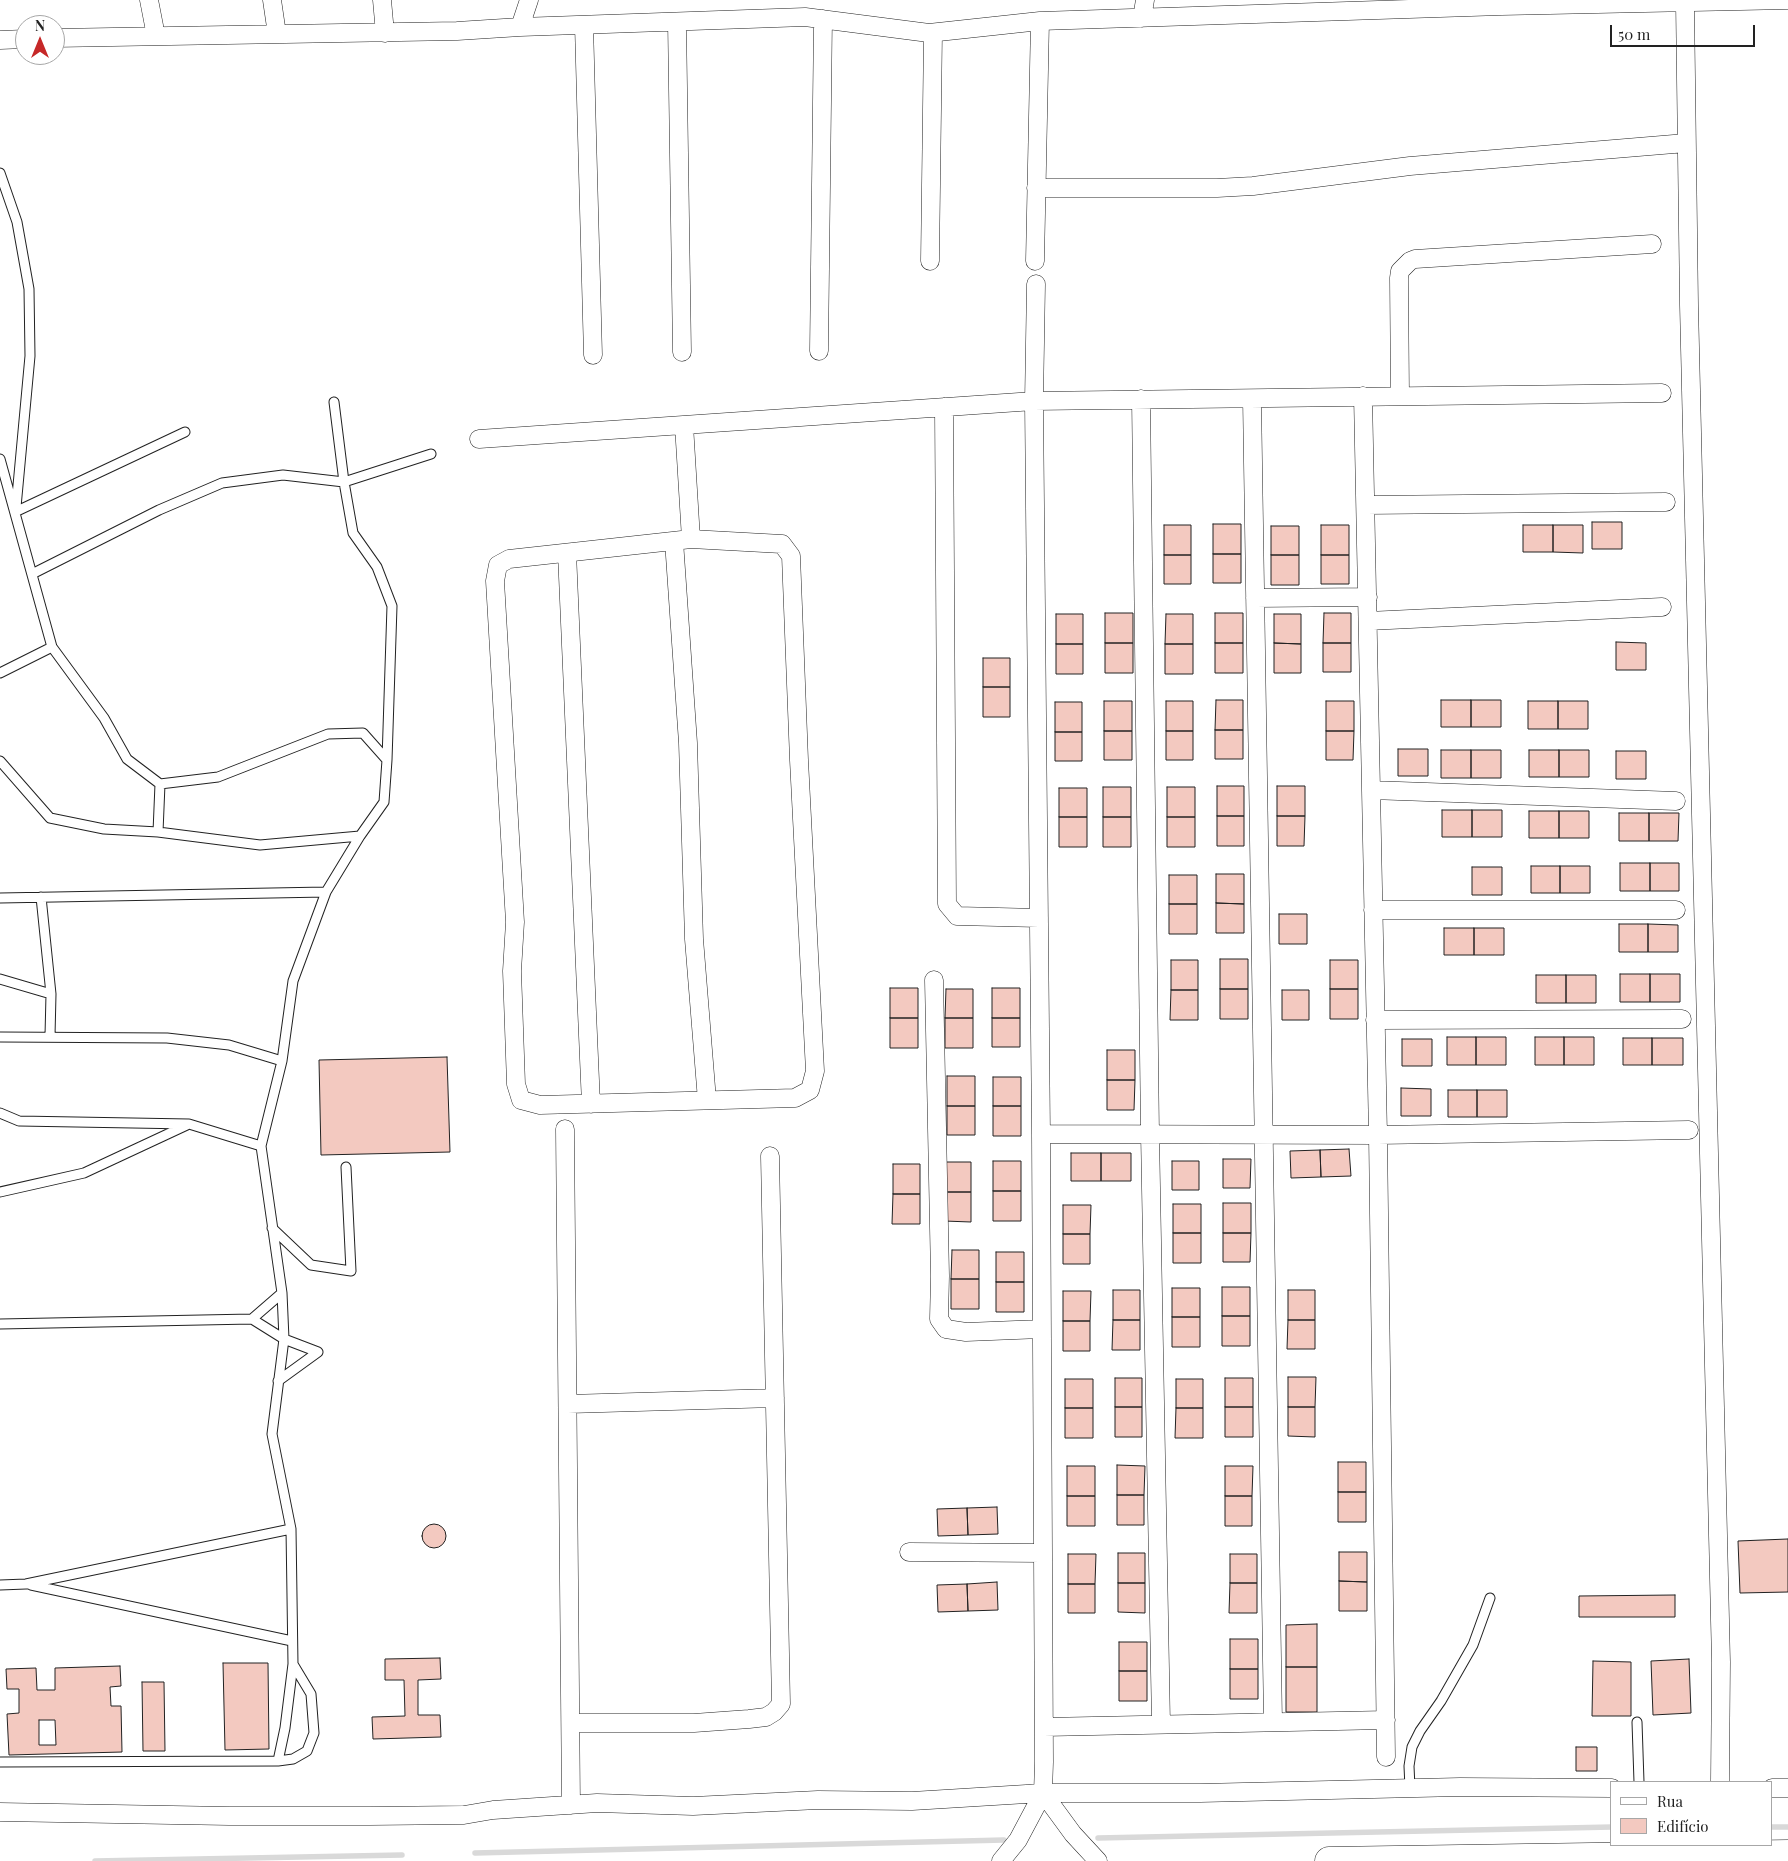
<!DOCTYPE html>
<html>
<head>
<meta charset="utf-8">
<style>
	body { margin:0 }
	#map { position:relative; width:1788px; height:1861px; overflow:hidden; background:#fff; font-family:"Playfair Display",serif }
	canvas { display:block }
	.legend { position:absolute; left:1610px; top:1781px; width:162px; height:65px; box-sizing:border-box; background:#fff; border:1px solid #a7a7a7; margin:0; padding:6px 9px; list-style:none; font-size:15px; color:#222 }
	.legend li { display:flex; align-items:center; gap:10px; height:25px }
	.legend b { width:25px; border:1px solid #a7a7a7 }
	.north { position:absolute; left:15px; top:15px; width:50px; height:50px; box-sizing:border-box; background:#fff; border:1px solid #a7a7a7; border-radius:50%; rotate:0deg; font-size:14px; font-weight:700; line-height:20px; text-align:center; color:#222 }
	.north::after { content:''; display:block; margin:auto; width:18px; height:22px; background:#c62828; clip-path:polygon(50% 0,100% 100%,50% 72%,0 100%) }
	.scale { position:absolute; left:1610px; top:25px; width:145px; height:22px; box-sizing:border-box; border:2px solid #222; border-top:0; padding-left:6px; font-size:15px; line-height:18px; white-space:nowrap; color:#222; -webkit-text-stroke:4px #fff; paint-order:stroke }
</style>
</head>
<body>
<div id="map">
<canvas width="1788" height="1861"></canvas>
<ul class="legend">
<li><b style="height:6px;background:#fff"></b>Rua</li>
<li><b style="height:14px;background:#f3c9c0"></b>Edifício</li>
</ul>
<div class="north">N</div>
<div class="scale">50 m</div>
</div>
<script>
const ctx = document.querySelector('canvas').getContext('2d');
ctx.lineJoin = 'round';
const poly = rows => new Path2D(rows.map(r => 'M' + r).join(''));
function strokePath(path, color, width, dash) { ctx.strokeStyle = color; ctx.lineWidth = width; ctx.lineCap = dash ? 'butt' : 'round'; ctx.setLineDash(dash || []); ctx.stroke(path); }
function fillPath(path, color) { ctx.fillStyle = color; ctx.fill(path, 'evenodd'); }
strokePath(poly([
	[1772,1827,1788,1827],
	[1098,1838,1612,1827],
	[475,1853,1004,1840],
	[95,1861,402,1855]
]), '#d9d9d9', 5.5);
const building = poly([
	[1592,522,1622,522,1622,549,1592,549,1592,522],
	[1213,524,1241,524,1241,554,1213,554,1213,524],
	[1164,525,1191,525,1191,555,1164,555,1164,525],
	[1321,525,1349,525,1349,555,1321,555,1321,525],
	[1523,525,1553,525,1553,552,1523,552,1523,525],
	[1553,525,1583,525,1583,553,1553,552,1553,525],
	[1271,526,1299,526,1299,555,1271,555,1271,526],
	[1213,554,1241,554,1241,583,1213,583,1213,554],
	[1164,555,1191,555,1191,584,1164,584,1164,555],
	[1271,555,1299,555,1299,585,1271,585,1271,555],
	[1321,555,1349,555,1349,584,1321,584,1321,555],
	[1105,613,1133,613,1133,643,1105,643,1105,613],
	[1215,613,1243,613,1243,643,1215,643,1215,613],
	[1324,613,1351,613,1351,643,1323,643,1324,613],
	[1056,614,1083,614,1083,644,1056,644,1056,614],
	[1166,614,1193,614,1193,644,1165,644,1166,614],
	[1274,614,1301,614,1301,644,1274,643,1274,614],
	[1616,642,1646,643,1646,670,1616,670,1616,642],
	[1105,643,1133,643,1133,673,1105,673,1105,643],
	[1215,643,1243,643,1243,673,1215,673,1215,643],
	[1274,643,1301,644,1301,673,1274,673,1274,643],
	[1323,643,1351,643,1351,672,1323,672,1323,643],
	[1056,644,1083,644,1083,674,1056,674,1056,644],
	[1165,644,1193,644,1193,674,1165,674,1165,644],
	[983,658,1010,658,1010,687,983,687,983,658],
	[983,687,1010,687,1010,717,983,717,983,687],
	[1216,700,1243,700,1243,730,1215,730,1216,700],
	[1441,700,1471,700,1471,727,1441,727,1441,700],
	[1471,700,1501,700,1501,727,1471,727,1471,700],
	[1104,701,1132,701,1132,731,1104,731,1104,701],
	[1166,701,1193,701,1193,731,1166,731,1166,701],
	[1326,701,1354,701,1354,731,1326,731,1326,701],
	[1528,701,1558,701,1558,729,1528,729,1528,701],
	[1558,701,1588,701,1588,729,1558,729,1558,701],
	[1055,702,1082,702,1082,732,1055,732,1055,702],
	[1215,730,1243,730,1243,759,1215,759,1215,730],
	[1104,731,1132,731,1132,760,1104,760,1104,731],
	[1166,731,1193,731,1193,760,1166,760,1166,731],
	[1326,731,1354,731,1353,760,1326,760,1326,731],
	[1055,732,1082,732,1082,761,1055,761,1055,732],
	[1398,749,1428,749,1428,776,1398,776,1398,749],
	[1441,750,1471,750,1471,778,1441,778,1441,750],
	[1471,750,1501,750,1501,778,1471,778,1471,750],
	[1529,750,1559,750,1559,777,1529,777,1529,750],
	[1559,750,1589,750,1589,777,1559,777,1559,750],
	[1616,751,1646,751,1646,779,1616,779,1616,751],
	[1217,786,1244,786,1244,816,1217,816,1217,786],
	[1277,786,1305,786,1305,816,1277,816,1277,786],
	[1103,787,1131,787,1131,817,1103,817,1103,787],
	[1167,787,1195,787,1195,817,1167,817,1167,787],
	[1059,788,1087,788,1087,817,1059,817,1059,788],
	[1442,810,1472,810,1472,837,1442,837,1442,810],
	[1472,810,1502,810,1502,837,1472,837,1472,810],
	[1529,811,1559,811,1559,838,1529,838,1529,811],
	[1559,811,1589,811,1589,838,1559,838,1559,811],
	[1619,813,1649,813,1649,841,1619,841,1619,813],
	[1649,813,1679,813,1678,841,1649,841,1649,813],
	[1217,816,1244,816,1244,846,1217,846,1217,816],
	[1277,816,1305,816,1304,846,1277,846,1277,816],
	[1059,817,1087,817,1087,847,1059,847,1059,817],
	[1103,817,1131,817,1131,847,1103,847,1103,817],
	[1167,817,1195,817,1195,847,1167,847,1167,817],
	[1620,863,1650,863,1650,891,1620,891,1620,863],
	[1650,863,1679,863,1679,891,1650,891,1650,863],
	[1531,866,1560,866,1560,893,1531,893,1531,866],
	[1560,866,1590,866,1590,893,1560,893,1560,866],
	[1472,867,1502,867,1502,895,1472,895,1472,867],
	[1216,874,1244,874,1244,904,1216,903,1216,874],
	[1169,875,1197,875,1197,904,1169,904,1169,875],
	[1216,903,1244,904,1244,933,1216,933,1216,903],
	[1169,904,1197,904,1197,934,1169,934,1169,904],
	[1279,914,1307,914,1307,944,1279,944,1279,914],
	[1619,924,1648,924,1648,952,1619,952,1619,924],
	[1648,924,1678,925,1678,952,1648,952,1648,924],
	[1444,928,1474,928,1474,955,1444,955,1444,928],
	[1474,928,1504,928,1504,955,1474,955,1474,928],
	[1220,959,1248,959,1248,989,1220,989,1220,959],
	[1171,960,1198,960,1198,990,1171,990,1171,960],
	[1330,960,1358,960,1358,989,1330,989,1330,960],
	[1620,974,1650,974,1650,1002,1620,1002,1620,974],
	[1650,974,1680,974,1680,1002,1650,1002,1650,974],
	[1536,975,1566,975,1566,1003,1536,1003,1536,975],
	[1566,975,1596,975,1596,1003,1566,1003,1566,975],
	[890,988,918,988,918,1018,890,1018,890,988],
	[992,988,1020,988,1020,1018,992,1018,992,988],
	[946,989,973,989,973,1018,945,1018,946,989],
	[1220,989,1248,989,1248,1019,1220,1019,1220,989],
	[1330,989,1358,989,1358,1019,1330,1019,1330,989],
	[1171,990,1198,990,1198,1020,1170,1020,1171,990],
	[1282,990,1309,990,1309,1020,1282,1020,1282,990],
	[890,1018,918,1018,918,1048,890,1048,890,1018],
	[945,1018,973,1018,973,1048,945,1048,945,1018],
	[992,1018,1020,1018,1020,1047,992,1047,992,1018],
	[1447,1037,1476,1037,1476,1065,1447,1065,1447,1037],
	[1476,1037,1506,1037,1506,1065,1476,1065,1476,1037],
	[1535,1037,1564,1037,1564,1065,1535,1065,1535,1037],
	[1564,1037,1594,1037,1594,1065,1564,1065,1564,1037],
	[1623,1038,1652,1038,1652,1065,1623,1065,1623,1038],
	[1652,1038,1683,1038,1683,1065,1652,1065,1652,1038],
	[1402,1039,1432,1039,1432,1066,1402,1066,1402,1039],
	[1107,1050,1135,1050,1135,1080,1107,1080,1107,1050],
	[447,1057,450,1152,321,1155,319,1060,447,1057],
	[947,1076,975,1076,975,1106,947,1106,947,1076],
	[993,1077,1021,1077,1021,1106,993,1106,993,1077],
	[1107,1080,1135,1080,1134,1110,1107,1110,1107,1080],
	[1401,1088,1431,1089,1431,1116,1401,1116,1401,1088],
	[1448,1090,1477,1090,1477,1117,1448,1117,1448,1090],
	[1477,1090,1507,1090,1507,1117,1477,1117,1477,1090],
	[947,1106,975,1106,975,1135,947,1135,947,1106],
	[993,1106,1021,1106,1021,1136,993,1136,993,1106],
	[1349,1149,1351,1176,1321,1177,1320,1150,1349,1149],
	[1320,1150,1321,1177,1291,1178,1290,1151,1320,1150],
	[1071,1153,1101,1153,1101,1181,1071,1181,1071,1153],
	[1101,1153,1131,1153,1131,1181,1101,1181,1101,1153],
	[1223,1159,1251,1159,1250,1188,1223,1188,1223,1159],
	[993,1161,1021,1161,1021,1191,993,1191,993,1161],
	[1172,1161,1199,1161,1199,1190,1172,1190,1172,1161],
	[944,1162,971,1162,971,1192,944,1192,944,1162],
	[893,1164,920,1164,920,1194,893,1194,893,1164],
	[993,1191,1021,1191,1021,1221,993,1221,993,1191],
	[944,1192,971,1192,971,1222,944,1221,944,1192],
	[893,1194,920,1194,920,1224,892,1224,893,1194],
	[1223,1203,1251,1203,1251,1233,1223,1233,1223,1203],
	[1173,1204,1201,1204,1201,1233,1173,1233,1173,1204],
	[1063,1205,1091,1205,1090,1234,1063,1234,1063,1205],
	[1173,1233,1201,1233,1201,1263,1173,1263,1173,1233],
	[1223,1233,1251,1233,1250,1262,1223,1262,1223,1233],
	[1063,1234,1090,1234,1090,1264,1063,1264,1063,1234],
	[952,1250,979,1250,979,1279,951,1279,952,1250],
	[996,1252,1024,1252,1024,1282,996,1282,996,1252],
	[951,1279,979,1279,979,1309,951,1309,951,1279],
	[996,1282,1024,1282,1024,1312,996,1312,996,1282],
	[1222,1287,1250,1287,1250,1316,1222,1316,1222,1287],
	[1172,1288,1200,1288,1200,1317,1172,1317,1172,1288],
	[1113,1290,1140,1290,1140,1320,1113,1320,1113,1290],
	[1288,1290,1315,1290,1315,1320,1288,1320,1288,1290],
	[1063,1291,1091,1291,1090,1321,1063,1321,1063,1291],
	[1222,1316,1250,1316,1250,1346,1222,1346,1222,1316],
	[1172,1317,1200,1317,1200,1347,1172,1347,1172,1317],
	[1113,1320,1140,1320,1140,1350,1112,1350,1113,1320],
	[1288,1320,1315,1320,1315,1349,1287,1349,1288,1320],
	[1063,1321,1090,1321,1090,1351,1063,1351,1063,1321],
	[1288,1377,1316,1377,1315,1407,1288,1407,1288,1377],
	[1115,1378,1142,1378,1142,1407,1115,1407,1115,1378],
	[1225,1378,1253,1378,1253,1407,1225,1407,1225,1378],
	[1065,1379,1093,1379,1093,1408,1065,1408,1065,1379],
	[1176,1379,1203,1379,1203,1408,1176,1408,1176,1379],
	[1115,1407,1142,1407,1142,1437,1115,1437,1115,1407],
	[1225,1407,1253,1407,1253,1437,1225,1437,1225,1407],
	[1288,1407,1315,1407,1315,1437,1288,1436,1288,1407],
	[1065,1408,1093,1408,1093,1438,1065,1438,1065,1408],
	[1176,1408,1203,1408,1203,1438,1175,1438,1176,1408],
	[1338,1462,1366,1462,1366,1492,1338,1492,1338,1462],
	[1117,1465,1145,1466,1144,1495,1117,1495,1117,1465],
	[1067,1466,1095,1466,1095,1496,1067,1496,1067,1466],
	[1225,1466,1253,1466,1252,1496,1225,1496,1225,1466],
	[1338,1492,1366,1492,1366,1522,1338,1522,1338,1492],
	[1117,1495,1144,1495,1144,1525,1117,1525,1117,1495],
	[1067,1496,1095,1496,1095,1526,1067,1526,1067,1496],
	[1225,1496,1252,1496,1252,1526,1225,1526,1225,1496],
	[997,1507,998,1534,968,1535,967,1508,997,1507],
	[967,1508,968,1535,938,1536,937,1509,967,1508],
	'422 1536a12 12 0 1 1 24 0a12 12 0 1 1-24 0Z',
	[1788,1539,1788,1592,1740,1593,1738,1541,1788,1539],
	[1339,1552,1367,1552,1367,1582,1339,1581,1339,1552],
	[1118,1553,1145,1553,1145,1583,1118,1583,1118,1553],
	[1068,1554,1096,1554,1095,1584,1068,1584,1068,1554],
	[1230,1554,1257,1554,1257,1583,1230,1583,1230,1554],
	[1339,1581,1367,1582,1367,1611,1339,1611,1339,1581],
	[997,1582,998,1610,968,1611,967,1584,997,1582],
	[1118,1583,1145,1583,1145,1613,1118,1612,1118,1583],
	[1230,1583,1257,1583,1257,1613,1229,1613,1230,1583],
	[967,1584,968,1611,938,1612,937,1585,967,1584],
	[1068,1584,1095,1584,1095,1613,1068,1613,1068,1584],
	[1675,1595,1675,1617,1579,1617,1579,1596,1675,1595],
	[1317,1624,1317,1667,1286,1667,1286,1625,1317,1624],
	[1230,1639,1258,1639,1258,1669,1230,1669,1230,1639],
	[1119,1642,1147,1642,1147,1671,1119,1671,1119,1642],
	[440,1658,441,1679,418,1680,418,1715,440,1715,441,1737,373,1739,372,1717,405,1716,404,1680,385,1680,385,1659,440,1658],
	[1689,1659,1691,1713,1653,1715,1651,1661,1689,1659],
	[1593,1661,1631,1662,1631,1716,1592,1716,1593,1661],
	[223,1663,268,1663,269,1749,225,1750,223,1663],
	[120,1666,121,1686,110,1687,111,1706,121,1706,122,1752,9,1755,7,1714,19,1713,19,1689,7,1689,6,1669,36,1668,37,1690,55,1690,55,1668,120,1666],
	[39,1720,55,1720,56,1745,39,1745,39,1720],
	[1286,1667,1317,1667,1317,1712,1286,1712,1286,1667],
	[1230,1669,1258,1669,1258,1699,1230,1699,1230,1669],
	[1119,1671,1147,1671,1147,1701,1119,1701,1119,1671],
	[142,1682,164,1682,165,1751,143,1751,142,1682],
	[1576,1747,1597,1747,1597,1771,1576,1771,1576,1747]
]);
fillPath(building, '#f3c9c0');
strokePath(building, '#222', 1);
const service = poly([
	[0,173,17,222,29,289,30,356,16,507],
	[334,402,344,482,353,533,377,567,392,606,387,760],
	[0,459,52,647,104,718,127,759,160,784,218,777,328,734,363,733,387,760,384,802,360,836,326,892,293,981,282,1061,261,1146,282,1293,284,1339,272,1434,291,1529,293,1664,285,1728,278,1761,0,1762],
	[15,512,185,432],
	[32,574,159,510,222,483,283,475,344,482,431,454],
	[0,673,52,647],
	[0,761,50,818,104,829,158,832,260,845,360,836],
	[158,832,160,784],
	[41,897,51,994,50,1036],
	[0,898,326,892],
	[0,979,51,994],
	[0,1037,167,1038,229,1045,282,1061],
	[0,1113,19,1121,189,1124,261,1146],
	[0,1192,84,1173,187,1125],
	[272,1228,311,1265,351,1271,346,1167],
	[252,1319,282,1293],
	[0,1324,252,1319,284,1339,318,1352,278,1381],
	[0,1585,26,1584,291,1529],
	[31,1585,292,1641],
	[1637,1722,1639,1782],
	[278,1761,293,1759,307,1751,314,1733,311,1694,293,1664],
	[1410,1788,1409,1766,1412,1747,1420,1731,1441,1701,1473,1645,1490,1598]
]);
const minor = poly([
	[149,0,156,36],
	[272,0,277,34],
	[382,0,385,33],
	[1685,3,1689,305,1721,1662,1720,1782],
	[1142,18,1145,0],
	[677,22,682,352],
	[584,25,593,355],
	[520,27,529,0],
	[55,38,457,31,520,27,805,17,929,33,1040,21,1501,6,1788,0],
	[0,40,25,39],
	[1036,188,1217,188,1253,186,1410,166,1686,143],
	[930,261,933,33],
	[1035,261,1040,21],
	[819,351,823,19],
	[1363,396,1378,1135,1386,1757],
	[1400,396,1399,278,1400,271,1410,261,1415,259,1652,244],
	[1141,399,1150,1134,1161,1724],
	[1252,399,1273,1722],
	[944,407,947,904,957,916,1039,918],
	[684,425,691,539,509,559,498,565,495,581,515,922,512,971,516,1084,521,1100,540,1105,795,1098,810,1090,815,1071,799,760,791,556,782,544,691,539],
	[479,439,1034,401,1662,393],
	[1366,505,1666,502],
	[674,541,688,743,694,939,707,1100],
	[567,553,591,1104],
	[1255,598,1368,597],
	[1368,621,1662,607],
	[1371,790,1676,801],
	[1373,910,1676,910],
	[934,980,940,1276,939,1319,946,1329,966,1332,1041,1329],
	[1375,1020,1682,1019],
	[565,1129,571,1805],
	[1041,1134,1378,1135,1689,1130],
	[568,1404,775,1398],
	[909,1552,1042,1553],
	[571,1723,694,1723,749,1719,766,1717,774,1712,781,1704,770,1156],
	[1044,1727,1386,1720],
	[1772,1788,1788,1788],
	[1043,1793,1073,1834,1098,1861],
	[0,1812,229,1816,370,1816,464,1815,493,1810,597,1803,693,1806,818,1800,912,1801,1043,1793,1200,1793,1460,1787,1612,1788],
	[1001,1861,1018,1840,1043,1793,1044,1762,1041,1134,1034,401,1036,284]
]);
const motorway = poly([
	[1329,1861,1788,1854]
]);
strokePath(service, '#222', 11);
strokePath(minor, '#222', 19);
strokePath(motorway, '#222', 29);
strokePath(service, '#fff', 9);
strokePath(minor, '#fff', 18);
strokePath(motorway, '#fff', 28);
</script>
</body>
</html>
